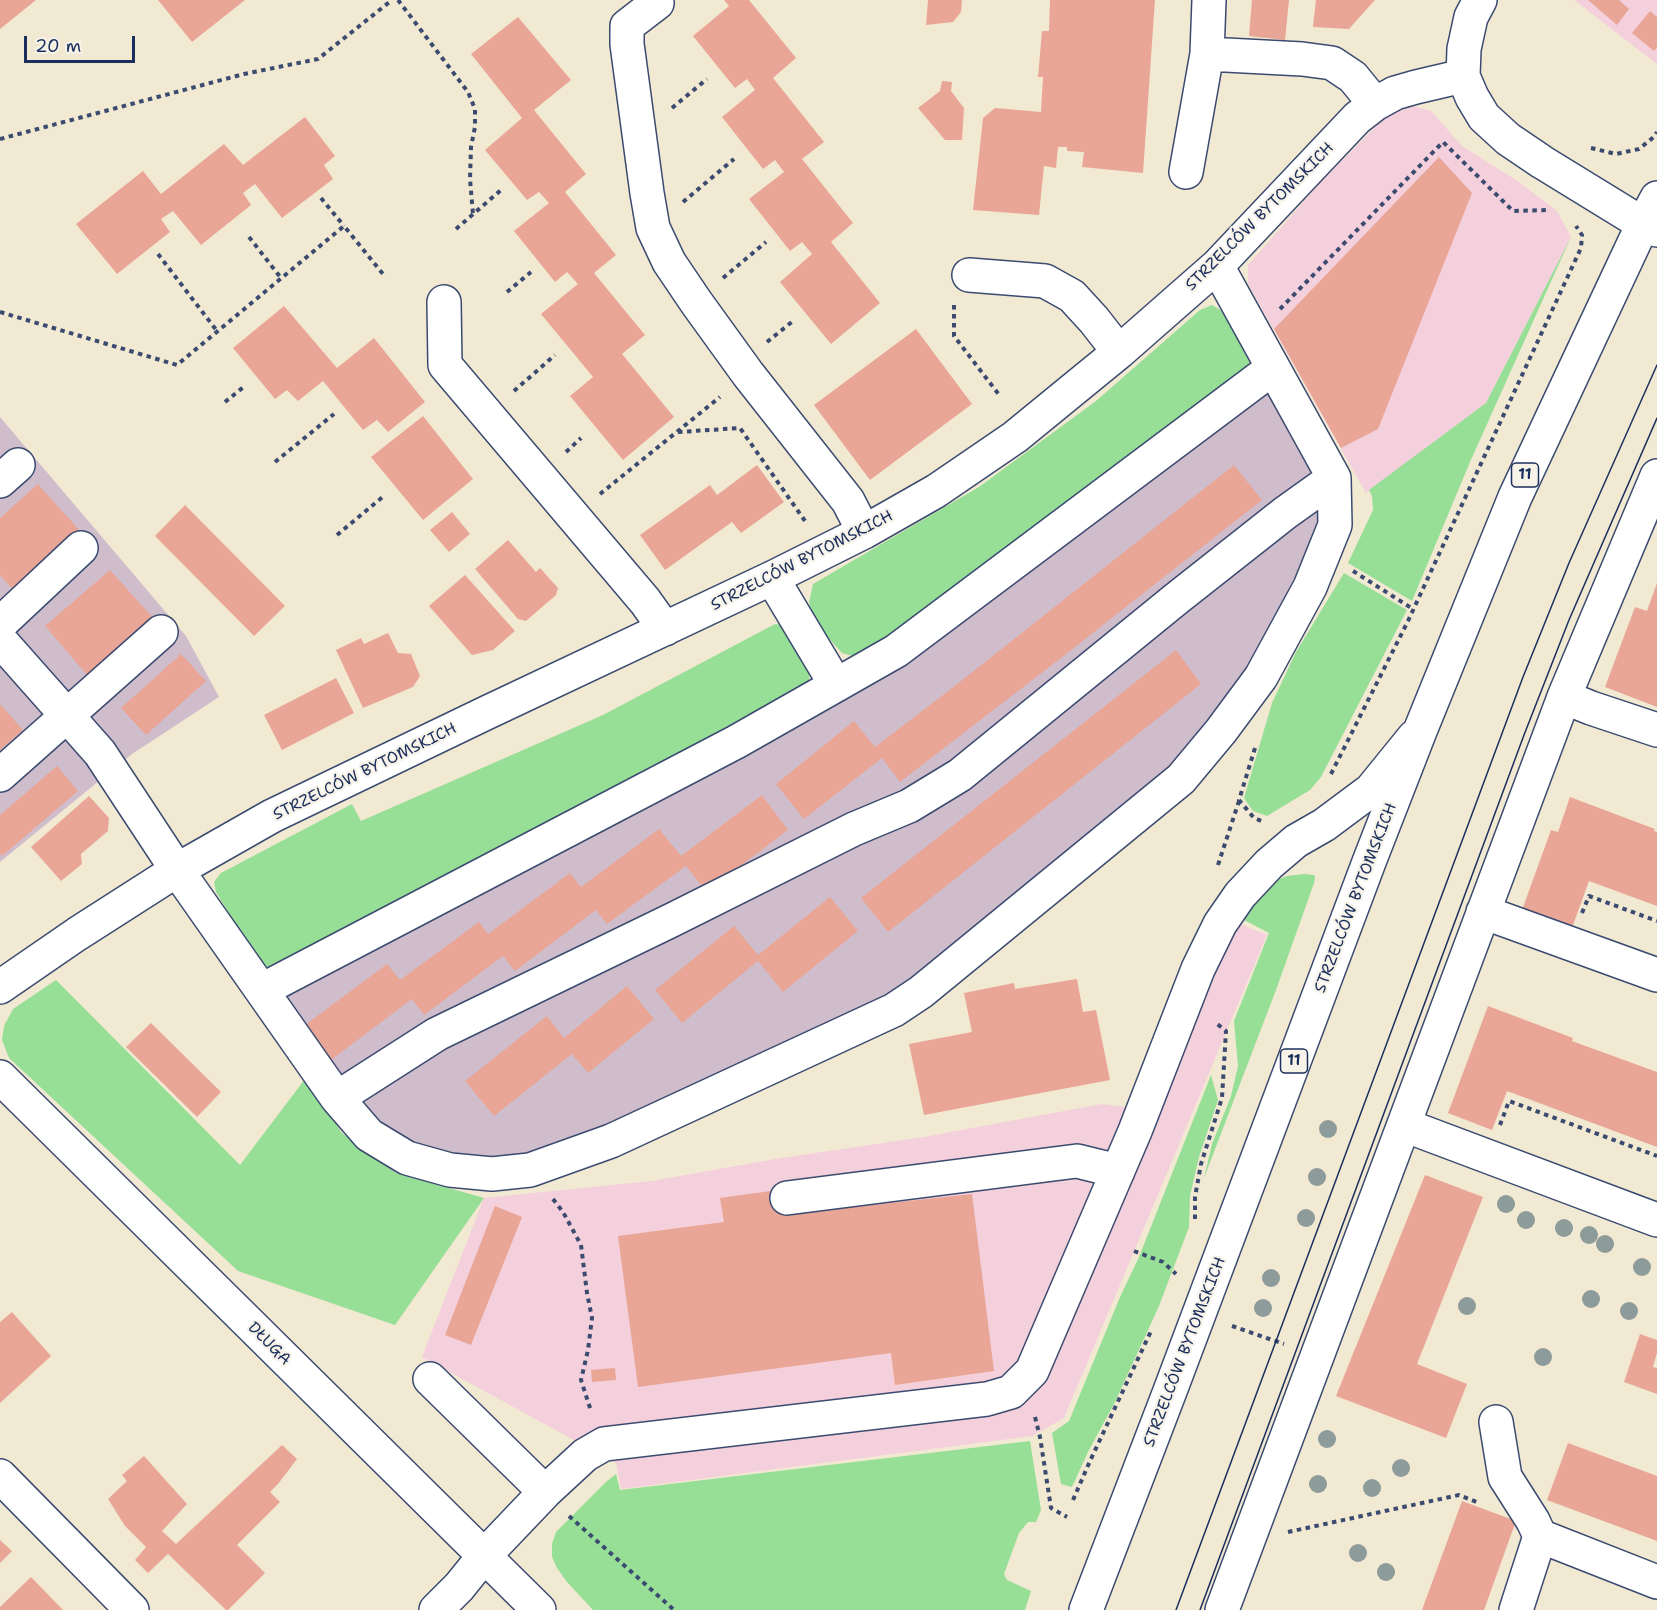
<!DOCTYPE html>
<html>
<head>
<meta charset="utf-8">
<style>
	body { margin:0 }
	#map { position:relative; width:1657px; height:1610px; overflow:hidden; background:#f2e9d3; font-family:"Shantell Sans",sans-serif }
	canvas { display:block }
	.scale { position:absolute; left:24px; top:36px; width:111px; height:27px; box-sizing:border-box; border:3px solid #1b2f5e; border-top:0; padding-left:8px; font-size:18px; line-height:21px; white-space:nowrap; color:#1b2f5e; -webkit-text-stroke:4px #f7f3e8; paint-order:stroke }
</style>
</head>
<body>
<div id="map">
<canvas width="1657" height="1610"></canvas>
<div class="scale">20 m</div>
</div>
<script>
const ctx = document.querySelector('canvas').getContext('2d');
ctx.lineJoin = 'round';
function fillPath(path, color) { ctx.fillStyle = color; ctx.fill(path, 'evenodd'); }
const poly = rows => new Path2D(rows.map(r => 'M' + r).join(''));
function strokePath(path, color, width, dash) { ctx.strokeStyle = color; ctx.lineWidth = width; ctx.lineCap = dash ? 'butt' : 'round'; ctx.setLineDash(dash || []); ctx.stroke(path); }
function drawText(font, color, halo, rows, align = 'center') {
  ctx.font = font + ' "Shantell Sans",sans-serif'; ctx.lineWidth = 4.5; ctx.setLineDash([]); ctx.textBaseline = 'middle'; ctx.strokeStyle = halo; ctx.fillStyle = color; for (const [text, x, y, turn = 0] of rows) {
    ctx.save(); ctx.translate(x, y); ctx.rotate((+turn || 0) * Math.PI / 180); ctx.textAlign = isNaN(turn) ? turn : align; if (halo) ctx.strokeText(text, 0, 0); ctx.fillText(text, 0, 0); ctx.restore();
  }
}
fillPath(poly([
	[1574,0,1657,0,1657,64],
	[1409,105,1431,111,1462,146,1519,182,1557,211,1571,237,1486,403,1366,493,1248,284,1248,265,1320,183,1390,112],
	[1211,912,1267,935,1064,1418,1032,1436,621,1489,616,1463,422,1357,484,1198,652,1181,775,1159,924,1137,1102,1104,1134,1108]
]), '#f4cfdc');
fillPath(poly([
	[1270,376,1325,477,1328,526,1218,726,917,986,530,1165,407,1154,265,990,839,687],
	[0,417,186,636,219,697,132,754,0,862]
]), '#d0bdcc');
fillPath(poly([
	[1571,237,1470,462,1412,601,1348,563,1373,510,1372,496,1369,490,1486,403],
	[1212,305,1222,311,1229,322,1249,361,1251,368,863,659,842,653,816,624,809,603,813,584,979,487,1096,401,1200,310],
	[1344,573,1407,610,1321,777,1310,790,1267,816,1253,811,1244,798,1272,703,1296,652],
	[775,624,782,625,810,672,809,681,803,692,482,864,267,967,260,964,216,892,214,882,221,873,352,804,361,821,603,715],
	[1304,874,1314,875,1315,877,1314,883,1276,990,1204,1178,1212,1144,1231,1096,1238,1066,1234,1021,1269,933,1242,919,1268,883,1287,876],
	[56,980,240,1165,305,1079,342,1133,396,1173,484,1198,395,1325,238,1271,9,1058,2,1040,4,1026,13,1009],
	[1211,1075,1218,1100,1199,1157,1190,1196,1189,1227,1159,1306,1115,1402,1088,1452,1072,1487,1061,1484,1052,1433,1069,1421,1120,1297,1139,1257],
	[1030,1441,1041,1510,1036,1522,1028,1522,1019,1533,1004,1574,1007,1580,1031,1591,1025,1610,593,1610,567,1582,557,1568,552,1557,552,1544,556,1532,607,1481,616,1474,620,1490]
]), '#97de97');
fillPath(poly([
	[0,0,36,0,0,29],
	[158,0,245,0,192,42],
	[724,0,749,0,796,58,773,78,824,142,802,159,853,223,831,242,880,303,831,344,780,282,812,254,802,242,790,251,749,199,784,172,775,160,763,169,722,117,755,90,747,79,735,88,693,36,729,6],
	[928,0,962,0,961,12,953,22,926,25],
	[1050,0,1155,0,1143,173,1082,167,1084,152,1067,151,1067,147,1058,147,1056,168,1044,166,1039,215,973,210,983,118,995,108,1041,112,1043,77,1038,77,1042,31,1049,31],
	[1252,0,1289,0,1285,40,1249,36],
	[1316,0,1375,0,1349,29,1313,27],
	[1588,0,1619,0,1629,9,1617,25],
	[1650,11,1657,17,1657,47,1654,51,1632,33],
	[518,17,571,80,534,110,586,174,565,192,616,255,594,273,645,335,622,354,674,417,623,460,570,396,593,377,541,314,578,284,567,272,555,282,514,231,549,203,539,192,527,200,485,150,522,118,471,54],
	[942,81,952,82,951,91,964,108,962,140,945,140,918,108,940,91],
	[305,117,335,156,324,165,333,179,282,218,255,184,243,193,251,205,201,245,173,211,161,219,170,232,117,274,76,224,143,171,161,194,224,144,243,165],
	[1439,157,1472,193,1378,429,1341,448,1274,329],
	[284,306,337,368,374,338,425,402,388,432,377,420,363,430,323,381,298,401,287,390,275,399,233,348],
	[916,329,972,404,870,480,814,405],
	[423,416,473,479,423,520,371,457],
	[757,465,784,502,741,533,732,522,665,570,640,535,710,485,717,495],
	[1234,465,1262,500,1061,658,900,782,882,758,804,819,776,784,854,721,875,747,956,685],
	[38,484,81,532,15,592,0,575,0,518],
	[185,505,285,606,254,636,155,536],
	[452,512,470,534,449,552,430,530],
	[508,540,536,572,540,568,558,588,556,595,526,621,518,619,475,569],
	[110,570,154,619,88,676,45,626],
	[465,575,515,631,493,650,472,655,429,606],
	[1657,583,1657,707,1605,687,1635,607,1647,611],
	[388,633,398,653,411,654,420,676,413,687,363,708,336,650,361,638,364,644],
	[1176,650,1201,684,888,932,861,898],
	[181,654,206,681,146,735,121,708],
	[336,678,354,713,282,750,264,715],
	[0,704,23,730,0,750],
	[57,766,78,791,2,856,0,853,0,815],
	[762,795,788,830,706,892,686,866,607,924,596,910,515,971,503,956,424,1015,412,999,331,1060,305,1025,387,964,400,980,479,922,488,934,570,873,581,887,659,829,681,856],
	[89,796,109,818,108,831,81,854,82,864,61,881,31,847],
	[1570,797,1655,829,1654,831,1657,832,1657,906,1589,881,1572,928,1522,910,1551,830,1558,832],
	[830,897,858,931,783,992,758,961,682,1023,655,990,734,926,758,955],
	[1077,979,1083,1012,1096,1010,1110,1080,924,1115,909,1044,972,1032,964,993,1014,983,1015,989],
	[627,986,654,1019,588,1073,572,1054,494,1116,465,1081,547,1016,564,1038],
	[1488,1006,1573,1038,1572,1041,1657,1072,1657,1147,1507,1091,1492,1130,1448,1113],
	[151,1023,221,1092,197,1117,126,1047],
	[1425,1175,1483,1197,1417,1364,1467,1384,1446,1438,1336,1396],
	[778,1190,781,1215,972,1194,994,1371,895,1385,891,1353,638,1387,618,1236,724,1222,720,1198],
	[495,1206,522,1217,471,1345,445,1335],
	[12,1312,51,1356,0,1403,0,1322],
	[1640,1334,1657,1340,1657,1353,1653,1367,1657,1368,1657,1394,1624,1382],
	[615,1368,616,1380,592,1382,591,1370],
	[1568,1443,1657,1476,1657,1541,1547,1500],
	[282,1445,297,1459,278,1484,270,1492,280,1502,237,1545,265,1573,228,1610,226,1610,168,1554,148,1573,135,1560,146,1547,125,1526,108,1499,127,1481,122,1475,144,1456,187,1504,162,1531,176,1544],
	[1462,1501,1516,1521,1484,1610,1422,1610],
	[0,1540,12,1551,0,1563],
	[31,1577,63,1610,0,1610,0,1607]
]), '#e9a696');
const minor = poly([
	[655,0,657,3,627,26,627,44,647,193,653,228,669,262,696,302,748,374,848,501,864,532],
	[1480,0,1471,17,1464,49,1463,76,1472,97,1484,117,1508,139,1542,162,1643,224,1657,230],
	[1207,54,1302,59,1332,63,1353,77,1375,104],
	[1186,172,1207,54,1209,0],
	[969,275,1045,281,1072,296,1094,320,1119,352],
	[444,302,445,365,645,601,665,629],
	[0,481,18,465],
	[772,578,836,685],
	[0,624,81,548],
	[0,640,100,753,177,870,337,1098,369,1135,407,1158,450,1170,492,1174,530,1170,611,1141,894,1010,921,992,1181,779,1221,731,1261,677,1310,587,1335,525,1334,478,1217,266],
	[1564,697,1591,708,1657,730],
	[0,775,161,632],
	[1483,912,1657,975],
	[0,987,77,934,177,870,272,816,486,713,772,578,864,532,936,491,1015,437,1119,352,1217,266,1357,118,1375,104,1395,93,1416,87,1463,76],
	[262,990,736,742,896,651,1273,368],
	[0,1077,539,1610],
	[337,1098,437,1034,672,920,854,829,909,806,960,775,1176,599,1285,513,1334,478],
	[1404,1125,1657,1220],
	[787,1198,1077,1161,1118,1171],
	[430,1379,545,1492],
	[1496,1422,1505,1477,1533,1521,1540,1536],
	[0,1476,132,1610],
	[436,1610,459,1587,484,1556,545,1492,585,1455,604,1444,987,1399,1011,1392,1032,1371,1135,1131,1198,969,1220,924,1240,895,1269,864,1296,841,1324,825,1371,790,1414,737],
	[1222,1610,1564,697,1657,476],
	[1516,1610,1540,1536,1657,1582]
]);
const highway = poly([
	[1086,1610,1170,1391,1369,862,1420,731,1515,497,1643,224,1657,198]
]);
strokePath(minor, '#3b4b70', 36);
strokePath(highway, '#3b4b70', 36);
strokePath(poly([
	[398,0,468,92,475,109,475,127,471,147,470,179,473,214],
	[672,108,707,79],
	[0,139,244,74,318,59,392,0],
	[1591,148,1616,154,1639,149,1655,136,1657,132],
	[321,198,344,226],
	[683,202,734,159],
	[456,229,501,190],
	[249,237,281,278],
	[158,254,217,331],
	[723,278,766,242],
	[507,292,531,272],
	[954,305,954,336,1000,396],
	[1280,309,1443,142,1513,211,1549,210],
	[0,312,177,365,344,226,383,274],
	[767,342,793,321],
	[514,391,555,355],
	[225,402,246,385],
	[678,432,740,428,805,521],
	[566,452,581,438],
	[275,462,334,414],
	[600,494,720,397],
	[337,535,385,495],
	[1353,571,1413,609],
	[1255,748,1239,800,1254,818,1264,822],
	[1331,774,1408,621,1581,248,1582,235,1576,226],
	[1218,865,1239,801],
	[1582,913,1589,896,1657,921],
	[1500,1125,1509,1101,1657,1156],
	[553,1199,563,1212,581,1245,587,1293,592,1318,588,1350,581,1380,591,1411],
	[1195,1219,1195,1197,1201,1164,1222,1098,1226,1031,1216,1023],
	[1134,1251,1163,1262,1176,1274],
	[1232,1326,1284,1344],
	[1035,1417,1040,1437,1051,1508,1067,1517],
	[1073,1500,1090,1461,1152,1329],
	[569,1516,674,1610],
	[1288,1532,1459,1495,1479,1503]
]), '#3b4b70', 4, [4.5, 4.5]);
strokePath(minor, '#fff', 33);
strokePath(highway, '#fff', 33);
strokePath(poly([
	[1176,1610,1523,677,1569,563,1657,365],
	[1200,1610,1524,735,1569,620,1657,418]
]), '#1b2f5e', 1.5);
ctx.fillStyle = '#8d9b9a';
for (const [x, y] of [
	[1328,1129],
	[1317,1177],
	[1506,1204],
	[1306,1218],
	[1526,1220],
	[1564,1228],
	[1589,1235],
	[1605,1244],
	[1642,1267],
	[1271,1278],
	[1591,1299],
	[1467,1306],
	[1263,1308],
	[1629,1311],
	[1543,1357],
	[1327,1439],
	[1401,1468],
	[1318,1484],
	[1372,1488],
	[1358,1553],
	[1386,1572]
]) { ctx.beginPath(); ctx.arc(x, y, 9, 0, 2 * Math.PI); ctx.fill(); }
for (const [x, y, w] of [
	[1525,475,27],
	[1294,1061,27]
]) { const box = new Path2D(); box.roundRect(x - w / 2, y - 12, w, 24, 4.5); ctx.fillStyle = '#f7f3e8'; ctx.fill(box); strokePath(box, '#1b2f5e', 1.5); }
drawText('bold 15px', '#1b2f5e', null, [
	["11",1525,475],
	["11",1294,1061]
]);
drawText('16px', '#1b2f5e', '#f7f3e8', [
	["STRZELCÓW BYTOMSKICH",1260,217,-45],
	["STRZELCÓW BYTOMSKICH",802,561,-27],
	["STRZELCÓW BYTOMSKICH",365,772,-26],
	["STRZELCÓW BYTOMSKICH",1356,898,-69],
	["DŁUGA",269,1344,45],
	["STRZELCÓW BYTOMSKICH",1185,1352,-69]
]);
</script>
</body>
</html>
